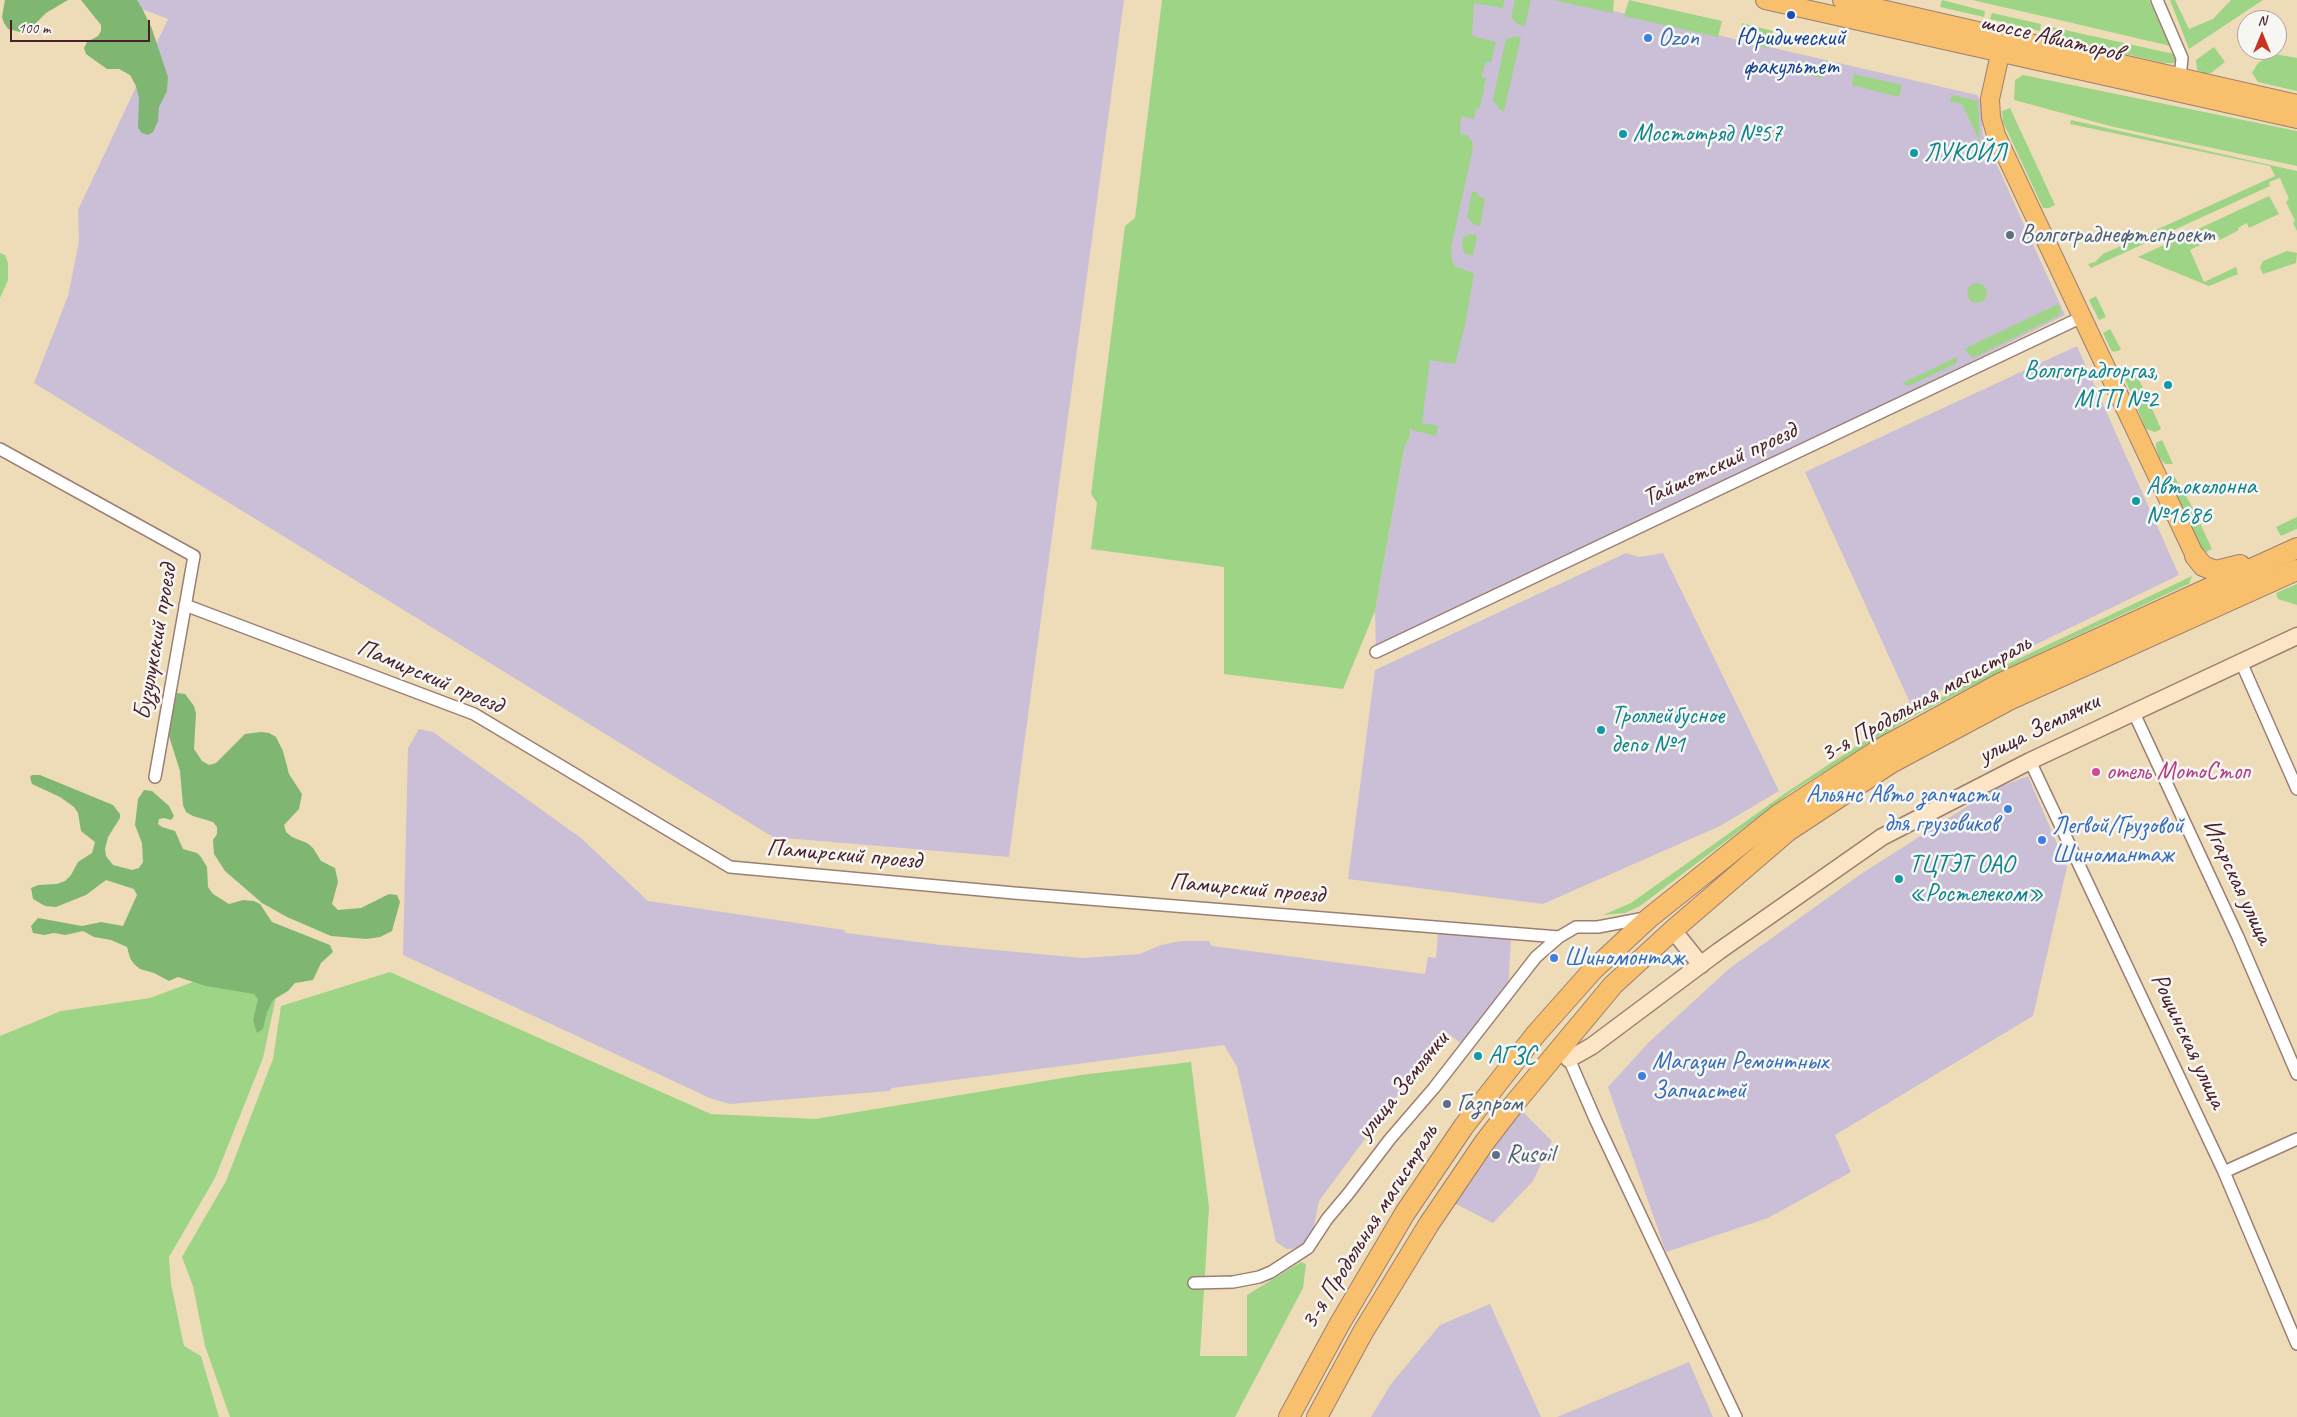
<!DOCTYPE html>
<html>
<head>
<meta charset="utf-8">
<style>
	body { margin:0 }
	#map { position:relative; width:2297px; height:1417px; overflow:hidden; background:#eedcb9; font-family:Caveat,sans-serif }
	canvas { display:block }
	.north { position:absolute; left:2237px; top:10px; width:50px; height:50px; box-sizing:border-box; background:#f6f6f2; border:1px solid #b1a0a2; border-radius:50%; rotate:0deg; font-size:14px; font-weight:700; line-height:20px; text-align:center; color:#4a1f2b }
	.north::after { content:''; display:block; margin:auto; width:18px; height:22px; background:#c8321e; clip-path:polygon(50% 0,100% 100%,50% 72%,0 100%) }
	.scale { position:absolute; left:10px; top:20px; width:140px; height:22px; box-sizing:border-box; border:2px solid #4a1f2b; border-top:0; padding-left:6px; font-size:15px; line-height:18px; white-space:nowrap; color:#4a1f2b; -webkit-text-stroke:4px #f6f6f2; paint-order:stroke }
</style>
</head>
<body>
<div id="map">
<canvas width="2297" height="1417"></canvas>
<div class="north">N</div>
<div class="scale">100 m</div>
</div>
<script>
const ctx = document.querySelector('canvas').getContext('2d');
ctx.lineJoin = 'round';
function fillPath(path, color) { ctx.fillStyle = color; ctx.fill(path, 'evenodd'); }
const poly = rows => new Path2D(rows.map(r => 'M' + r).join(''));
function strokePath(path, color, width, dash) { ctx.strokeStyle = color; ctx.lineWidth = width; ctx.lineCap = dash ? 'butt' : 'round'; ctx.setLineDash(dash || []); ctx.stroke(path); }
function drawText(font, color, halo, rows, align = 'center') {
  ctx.font = font + ' Caveat,sans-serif'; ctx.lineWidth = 5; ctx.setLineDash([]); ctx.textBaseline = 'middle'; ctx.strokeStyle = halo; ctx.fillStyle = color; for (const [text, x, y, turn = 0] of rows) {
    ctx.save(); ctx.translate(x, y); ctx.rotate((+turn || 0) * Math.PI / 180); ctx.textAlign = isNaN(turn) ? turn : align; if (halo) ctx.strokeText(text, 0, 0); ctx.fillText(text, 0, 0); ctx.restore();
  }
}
fillPath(poly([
	[119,0,1124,0,1009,857,773,837,34,383,68,296,79,241,78,210,168,19],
	[1465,0,1566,0,1977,95,1981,101,1983,134,2065,315,1638,529,1376,652,1375,611,1404,449,1410,436,1410,423],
	[2077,346,2179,575,1911,705,1805,472],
	[1626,553,1640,557,1663,553,1779,791,1720,826,1543,904,1348,879,1375,670],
	[419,729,433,732,581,838,648,901,844,930,846,933,941,945,1082,958,1140,954,1161,945,1181,941,1209,941,1212,946,1425,974,1428,957,1436,958,1438,933,1483,935,1511,939,1508,990,1463,1045,1445,1031,1319,1201,1312,1236,1300,1248,1287,1249,1276,1242,1237,1067,1224,1045,892,1088,890,1091,730,1104,712,1099,403,955,408,748],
	[2028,776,2067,867,2033,1016,1835,1135,1851,1172,1768,1218,1666,1252,1608,1087,1648,1043,1730,968,1861,874,1994,789],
	[1519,1108,1552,1141,1533,1181,1493,1223,1454,1203],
	[1490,1304,1541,1417,1371,1417,1391,1384,1440,1325],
	[1689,1362,1713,1417,1557,1417]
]), '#cabfd6');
fillPath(poly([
	[1162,0,1504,0,1503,8,1474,3,1472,36,1496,42,1491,62,1486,62,1481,77,1486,78,1480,108,1476,109,1474,119,1461,116,1460,128,1461,134,1467,135,1472,141,1473,148,1451,248,1452,261,1455,266,1474,274,1465,325,1455,364,1430,360,1422,423,1438,426,1436,436,1412,430,1410,427,1410,436,1404,449,1375,611,1343,689,1224,674,1224,567,1091,549,1097,503,1091,494,1125,226,1135,218],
	[1515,0,1531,0,1525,26,1517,24,1511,17],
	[1553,0,1614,0,1613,13],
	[1629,0,1722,21,1718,37,1624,16],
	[1942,0,1985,11,1984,17,1940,7],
	[1972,0,2149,0,2170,46,2051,18],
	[2170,0,2175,0,2189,29,2213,19,2231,0,2263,0,2189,49],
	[1992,13,2041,24,2040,31,1990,19],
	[1742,23,1773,31,1769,48,1738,41],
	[2047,26,2174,54,2178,60,2173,63,2164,63,2045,35],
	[1517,36,1521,37,1504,111,1500,110,1493,100,1505,43,1506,39],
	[2214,47,2225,62,2211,73,2202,73,2197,70,2196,60],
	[2274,54,2297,58,2297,91,2258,82,2252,73,2258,63],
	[1800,61,1826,67,1823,78,1796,73],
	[1854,74,1902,85,1899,97,1852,85],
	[2023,75,2297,131,2297,166,2114,127,2014,100,2015,80],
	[1952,95,1978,101,1980,142,1962,104,1950,101],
	[2010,108,2055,205,2049,208,2043,208,2003,122,2002,111],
	[2071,120,2297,171,2297,231,2293,223,2295,221,2286,202,2289,199,2280,178,2269,182,2270,186,2091,268,2088,264,2095,262,2103,254,2275,176,2270,166,2070,124],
	[1472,192,1477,192,1478,196,1485,199,1480,226,1473,224,1467,217],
	[2269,196,2279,214,2249,228,2247,223,2238,228,2239,230,2220,240,2218,236,2190,250,2204,282,2236,267,2238,274,2209,286,2138,257],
	[1470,234,1477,235,1473,256,1464,253,1462,245,1463,237],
	[2287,251,2297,253,2296,263,2263,274,2260,267,2263,261],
	[0,253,5,255,8,263,8,280,0,298],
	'1967 293a10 10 0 1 1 20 0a10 10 0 1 1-20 0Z',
	[2096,296,2106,317,2099,320,2089,300],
	[2058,304,2061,312,2058,316,1973,358,1965,350,1966,348],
	[2110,329,2121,349,2120,350,2114,352,2111,350,2103,333],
	[1957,357,1957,362,1953,365,1909,386,1902,383],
	[2136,372,2161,429,2155,432,2146,429,2124,377],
	[2162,440,2173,464,2165,464,2159,457,2156,447,2156,443],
	[2174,476,2193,508,2212,549,2202,554,2171,484,2171,479],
	[2297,517,2297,529,2281,536,2276,527],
	[2192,576,2189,584,2184,586,2001,671,1912,717,1790,793,1640,906,1625,913,1603,915,1631,903,1787,792,1866,740,1927,705,1993,671],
	[2297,584,2297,605,2278,599,2276,593],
	[390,972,711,1114,815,1119,1081,1075,1191,1062,1209,1207,1200,1356,1247,1356,1247,1295,1301,1262,1306,1264,1303,1288,1235,1417,230,1417,205,1346,193,1286,182,1257,226,1181,273,1059,281,1006],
	[201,979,276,997,263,1058,215,1178,169,1257,171,1284,184,1346,201,1356,219,1417,0,1417,0,1036,61,1011,150,998]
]), '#9ed485');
fillPath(poly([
	[5,0,68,0,46,13,27,32,20,32,8,29,4,23,2,17],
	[81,0,137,0,142,8,152,29,168,77,167,91,159,107,158,121,153,132,148,135,142,133,138,128,139,98,136,86,130,75,119,69,107,69,86,54,84,48,87,42,98,36,101,31,101,25],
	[177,693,185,694,194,706,196,713,194,749,202,761,209,765,216,763,245,734,261,732,269,733,276,737,283,751,289,774,302,794,299,809,284,825,286,832,292,837,307,843,313,848,321,861,335,868,338,882,332,904,338,910,361,908,389,894,397,895,400,902,392,931,380,937,366,939,331,936,287,917,262,903,225,871,214,854,213,840,217,834,217,827,213,822,193,816,186,812,183,805,180,771,169,736,173,707],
	[32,775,40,775,113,805,120,814,120,818,108,837,105,849,106,856,113,865,132,870,139,868,143,862,142,843,135,825,138,799,144,790,152,791,169,806,174,816,171,820,164,818,159,819,158,824,162,827,175,831,183,849,197,853,201,857,207,867,208,887,213,894,229,904,243,900,254,901,260,904,272,922,330,945,333,952,321,963,313,980,295,983,288,991,273,1000,267,1012,263,1029,257,1033,253,1020,258,999,254,994,206,986,178,977,169,981,154,973,140,969,134,964,130,958,127,947,111,940,94,937,83,931,65,935,54,933,44,935,33,933,31,926,38,918,82,926,101,922,123,926,137,895,134,889,106,880,86,895,56,907,45,906,33,899,31,888,38,885,57,884,65,881,71,875,78,862,92,853,95,842,81,831,78,813,74,807,60,797,32,784,30,777]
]), '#7eb672');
const street = poly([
	[2157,0,2182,58,2180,78],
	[0,449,194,556,155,777],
	[185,605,474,714,730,867,1014,893,1559,937],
	[1376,652,2082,317],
	[2241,662,2297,789],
	[2133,711,2238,937,2297,1074],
	[2030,761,2224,1172,2297,1344],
	[1569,1059,1596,1121,1736,1417],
	[2224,1172,2297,1139],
	[1194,1283,1233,1282,1259,1277,1271,1272,1308,1248,1327,1219,1348,1194,1390,1139,1434,1088,1536,957,1559,937,1576,927,1598,927,1645,918]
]);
const secondary = poly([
	[1673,930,1701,965],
	[1569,1059,1592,1046,1719,951,1882,837,2030,761,2297,636]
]);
const primary = poly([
	[1765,0,2297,119],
	[1842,0,2297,104],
	[2004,36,1990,99,1991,117,1996,135,2195,556]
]);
const highway = poly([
	[2195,556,2203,566,2216,571,2240,565],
	[1289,1417,1339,1325,1405,1213,1464,1126,1536,1034,1592,971,1649,918,1778,815,1880,749,2001,683,2297,548],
	[1317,1417,1363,1332,1429,1224,1484,1143,1514,1104,1613,985,1673,930,1788,831,1891,763,2009,700,2297,570]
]);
strokePath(street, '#9c7e72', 14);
strokePath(secondary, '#9c7e72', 19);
strokePath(primary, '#9c7e72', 20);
strokePath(highway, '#9c7e72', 22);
strokePath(street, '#fff', 11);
strokePath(secondary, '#fce5c4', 16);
strokePath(primary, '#f8bf6c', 18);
strokePath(highway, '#f8bf6c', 20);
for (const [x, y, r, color] of [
	[1791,15,5,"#1a4fb4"],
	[1648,38,5,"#3f7fe0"],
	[1623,134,5,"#0f9aa8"],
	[1914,153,5,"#0f9aa8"],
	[2010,235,5,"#5c6f8a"],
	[2168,385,5,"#0f9aa8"],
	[2136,501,5,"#0f9aa8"],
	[1601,730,5,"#0f9aa8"],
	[2096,772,5,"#d1479c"],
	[2008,809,5,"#3f7fe0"],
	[2042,840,5,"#3f7fe0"],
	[1899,879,5,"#0f9aa8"],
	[1554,958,5,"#3f7fe0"],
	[1478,1056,5,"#0f9aa8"],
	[1642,1076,5,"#3f7fe0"],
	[1447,1104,5,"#5c6f8a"],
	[1496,1155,5,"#5c6f8a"]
]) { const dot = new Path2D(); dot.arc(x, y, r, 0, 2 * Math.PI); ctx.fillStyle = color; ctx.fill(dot); strokePath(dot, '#f6f6f2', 2); }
drawText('25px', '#366cbe', '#f6f6f2', [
	["Ozon",1658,38],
	["Альянс Авто запчасти",1998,795,"right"],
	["для грузовиков",1998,824,"right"],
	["Легвой/Грузовой",2052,826],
	["Шиномантаж",2052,855],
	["Шиномонтаж",1564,958],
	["Магазин Ремонтных",1652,1062],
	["Запчастей",1652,1091]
], 'left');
drawText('25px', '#164399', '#f6f6f2', [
	["Юридический",1791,38],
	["факультет",1791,67]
]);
drawText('25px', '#4a1f2b', '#f6f6f2', [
	["шоссе Авиаторов",2051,38,13],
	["Тайшетский проезд",1720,465,-25],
	["Бузулукский проезд",156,642,-80],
	["Памирский проезд",430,677,23],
	["3-я Продольная магистраль",1926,699,-29],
	["улица Землячки",2039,729,-26],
	["Памирский проезд",844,855,5],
	["Игарская улица",2237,882,65],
	["Памирский проезд",1247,889,5],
	["Рощинская улица",2188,1041,65],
	["улица Землячки",1403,1086,-51],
	["3-я Продольная магистраль",1370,1227,-58]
]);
drawText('25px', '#0d838f', '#f6f6f2', [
	["Мостотряд №57",1633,134],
	["ЛУКОЙЛ",1924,153],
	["Волгоградгоргаз,",2158,371,"right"],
	["МГП №2",2158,400,"right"],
	["Автоколонна",2146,487],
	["№1686",2146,516],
	["Троллейбусное",1611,716],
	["депо №1",1611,745],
	["ТЦТЭТ ОАО",1909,865],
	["«Ростелеком»",1909,894],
	["АГЗС",1488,1056]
], 'left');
drawText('25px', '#4e5e75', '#f6f6f2', [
	["Волгограднефтепроект",2020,235],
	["Газпром",1457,1104],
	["Rusoil",1506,1155]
], 'left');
drawText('25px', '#b23c85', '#f6f6f2', [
	["отель МотоСтоп",2106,772]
], 'left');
</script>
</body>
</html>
